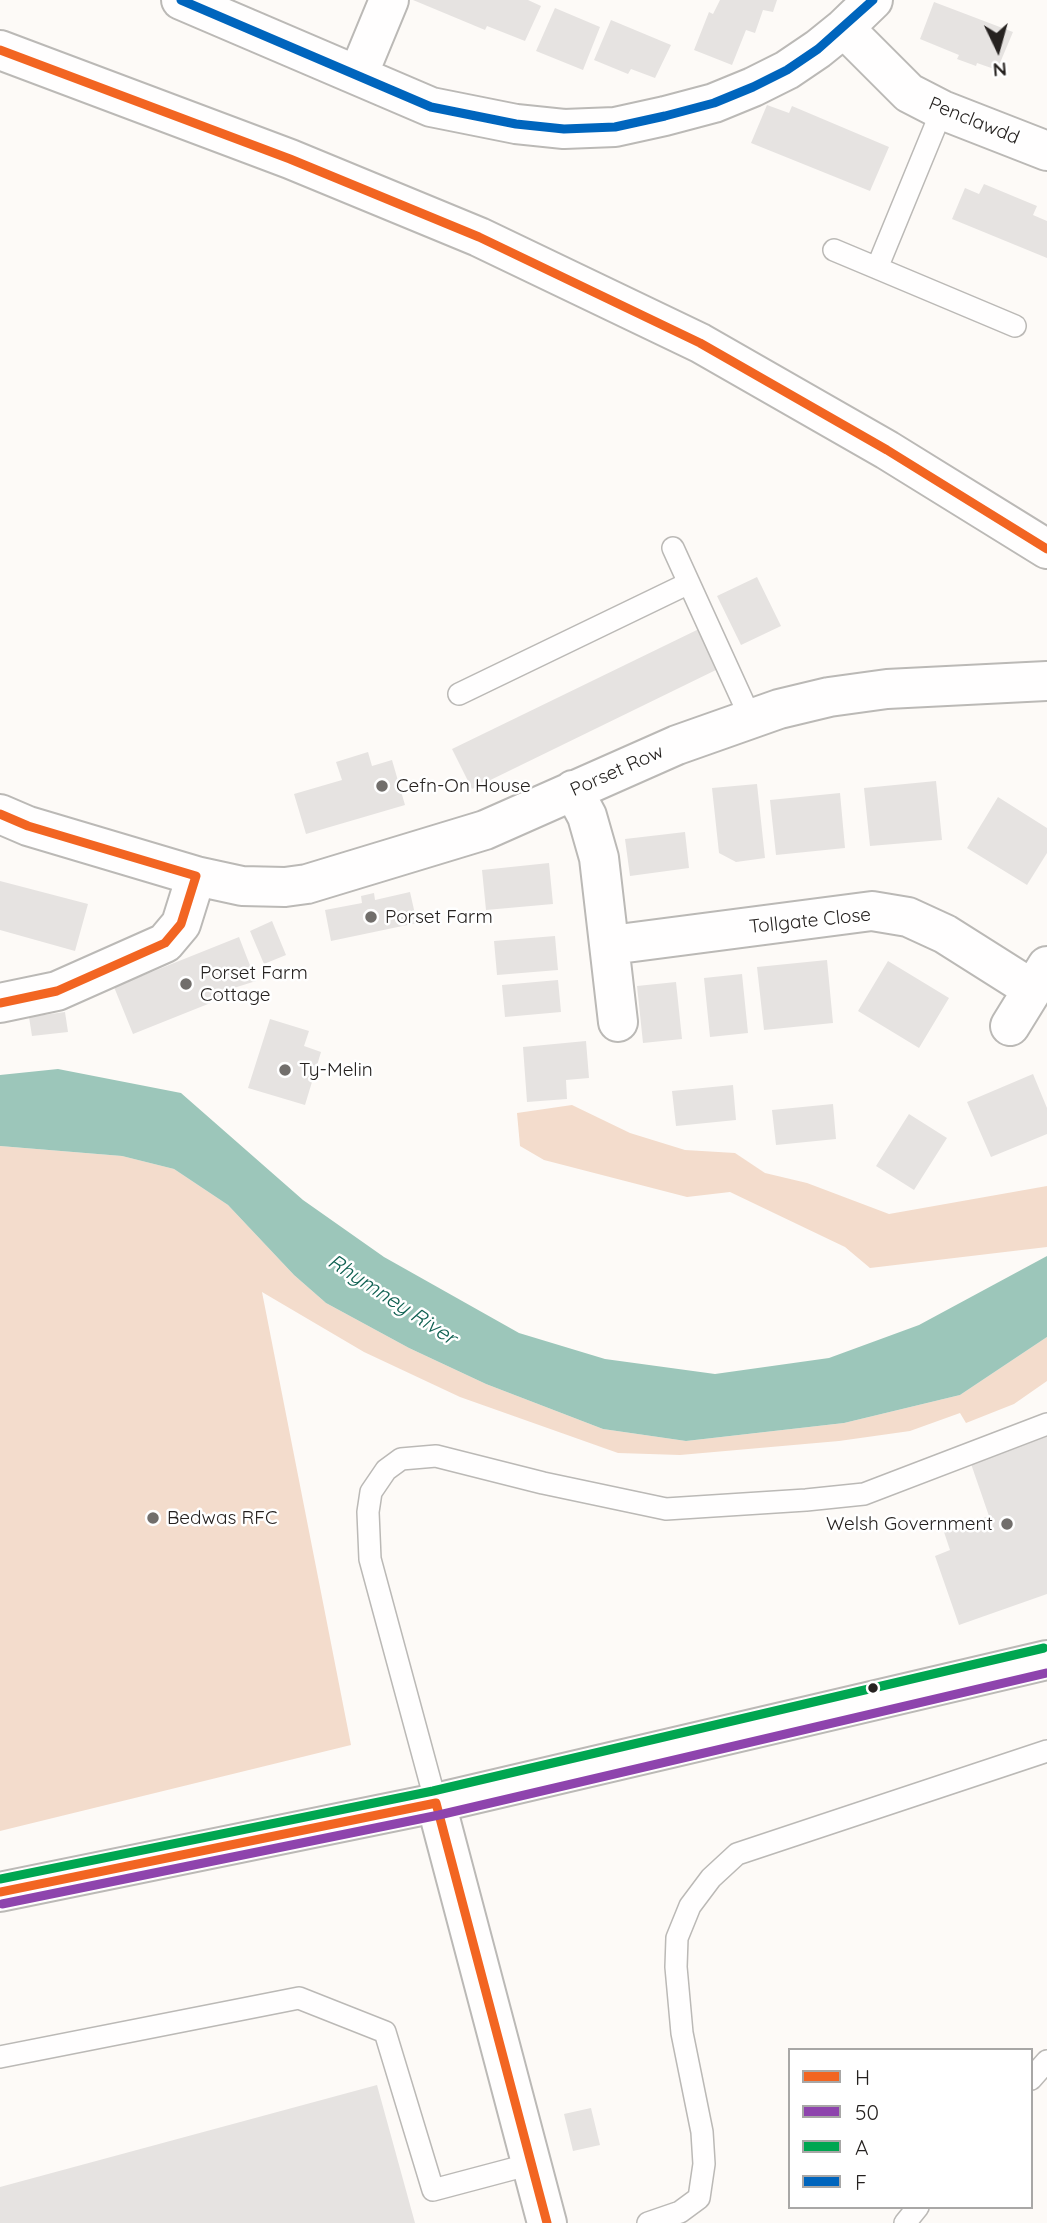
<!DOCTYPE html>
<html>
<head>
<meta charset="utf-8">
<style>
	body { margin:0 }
	#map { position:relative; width:1047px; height:2223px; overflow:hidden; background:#fdfaf7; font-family:Quicksand,sans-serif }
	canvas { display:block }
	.legend { position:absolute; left:788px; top:2048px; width:245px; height:161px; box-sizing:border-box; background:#fff; border:2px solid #a8a7a6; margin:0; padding:9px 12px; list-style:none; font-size:21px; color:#262220 }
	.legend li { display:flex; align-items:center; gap:14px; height:35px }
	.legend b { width:35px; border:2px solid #a8a7a6 }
	.north { position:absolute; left:963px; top:14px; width:70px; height:70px; -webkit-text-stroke:5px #fff; paint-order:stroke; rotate:175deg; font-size:19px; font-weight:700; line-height:28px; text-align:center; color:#262220 }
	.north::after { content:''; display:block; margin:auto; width:24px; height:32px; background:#262220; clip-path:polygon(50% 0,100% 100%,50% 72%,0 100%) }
</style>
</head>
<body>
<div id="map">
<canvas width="1047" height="2223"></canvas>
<ul class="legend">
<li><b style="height:9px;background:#f26522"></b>H</li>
<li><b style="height:9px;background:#8e44ad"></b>50</li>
<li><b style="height:9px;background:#00a651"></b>A</li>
<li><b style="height:9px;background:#0065bd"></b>F</li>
</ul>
<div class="north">N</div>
</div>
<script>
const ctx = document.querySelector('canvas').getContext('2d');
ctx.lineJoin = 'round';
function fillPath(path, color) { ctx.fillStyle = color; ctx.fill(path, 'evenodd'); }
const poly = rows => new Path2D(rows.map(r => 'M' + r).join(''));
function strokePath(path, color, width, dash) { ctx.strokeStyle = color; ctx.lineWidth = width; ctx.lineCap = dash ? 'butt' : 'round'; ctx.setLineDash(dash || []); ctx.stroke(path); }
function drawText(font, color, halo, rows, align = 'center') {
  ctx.font = font + ' Quicksand,sans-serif'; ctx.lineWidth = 5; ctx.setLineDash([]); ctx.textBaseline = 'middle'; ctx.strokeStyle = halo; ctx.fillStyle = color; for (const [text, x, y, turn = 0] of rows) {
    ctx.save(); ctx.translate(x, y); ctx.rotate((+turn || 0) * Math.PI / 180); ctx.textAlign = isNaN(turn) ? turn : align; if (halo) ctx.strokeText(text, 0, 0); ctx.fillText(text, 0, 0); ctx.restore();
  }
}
fillPath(poly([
	[572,1105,630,1133,685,1150,735,1153,765,1173,807,1183,889,1214,1047,1186,1047,1247,870,1268,845,1247,730,1192,687,1197,544,1160,520,1146,517,1113],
	[0,1146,122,1156,174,1169,228,1205,294,1275,326,1303,409,1348,486,1384,603,1429,686,1441,844,1423,960,1395,1047,1337,1047,1381,1014,1404,966,1423,960,1413,910,1431,839,1441,680,1455,618,1453,460,1397,364,1352,262,1292,351,1745,0,1831]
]), '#f3dccc');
fillPath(poly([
	[58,1069,181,1093,303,1200,384,1257,519,1333,605,1359,715,1374,829,1358,919,1325,1047,1256,1047,1337,960,1395,844,1423,686,1441,603,1429,486,1384,409,1348,326,1303,294,1275,228,1205,174,1169,122,1156,0,1146,0,1075]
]), '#9cc6ba');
fillPath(poly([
	[413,0,528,0,541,6,525,41,487,26,485,30],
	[720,0,777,0,773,12,763,10,755,33,746,30,732,65,694,50,709,12,713,14],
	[934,2,1013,32,997,70,977,63,976,66,957,59,959,55,920,39],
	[555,8,600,27,583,70,536,51],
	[611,20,671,45,655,78,631,69,628,74,594,60],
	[767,105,789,113,792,106,889,147,870,191,751,143],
	[984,184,1037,206,1033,215,1047,221,1047,258,952,219,965,188,979,194],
	[757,577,781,626,741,645,717,596],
	[701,628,720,668,472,789,452,749],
	[368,752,372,766,392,760,405,805,306,834,294,794,342,780,336,762],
	[936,781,942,840,870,846,864,788],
	[757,784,765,858,736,862,719,853,712,788],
	[840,793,845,848,776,855,770,800],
	[998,797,1047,828,1047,853,1027,885,967,848],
	[685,832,689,868,630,876,625,839],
	[549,863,553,904,486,910,482,870],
	[0,881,88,904,75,951,0,930],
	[410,892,417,923,331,941,325,910,362,903,361,896,374,893,375,900],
	[272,921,286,955,264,964,250,931],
	[555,936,558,970,497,975,494,941],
	[239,937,256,981,221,992,223,998,133,1034,114,987],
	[827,960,833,1023,764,1030,757,967],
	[888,961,949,998,919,1048,858,1011],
	[742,974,748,1033,710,1037,704,978],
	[558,980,561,1012,505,1017,502,985],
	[676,982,682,1039,643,1043,637,986],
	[65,1012,68,1032,32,1036,29,1017],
	[270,1019,309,1031,304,1046,321,1052,305,1105,248,1088],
	[586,1041,589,1078,566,1080,567,1099,527,1102,523,1047],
	[1033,1074,1047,1108,1047,1134,991,1157,967,1102],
	[733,1085,736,1120,676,1126,672,1091],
	[833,1104,836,1139,776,1145,772,1110],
	[909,1114,947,1138,914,1190,876,1166],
	[1047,1431,1047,1594,959,1625,935,1556,950,1550,944,1532,989,1516,969,1458],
	[377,2085,415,2223,0,2223,0,2187],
	[591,2108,600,2145,573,2151,564,2114]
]), '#e6e3e1');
const service = poly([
	[942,110,877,268,1015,326],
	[834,250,877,268],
	[673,548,750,717],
	[459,694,689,583],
	[436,1803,370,1559,368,1512,371,1492,386,1470,401,1459,436,1456,543,1483,666,1509,806,1500,864,1494,1047,1424],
	[0,2057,299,1998,385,2032,433,2190,531,2164],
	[1031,2079,1047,2061],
	[648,2223,680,2212,699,2198,704,2164,702,2132,682,2033,676,1967,677,1938,690,1906,711,1878,737,1854,1047,1751],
	[905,2223,918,2207]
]);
const minor = poly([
	[181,0,431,107,516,124,564,129,615,127,665,116,714,103,753,87,787,70,818,49,844,28,873,0],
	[844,28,909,93,942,110,1047,151],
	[358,75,389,0],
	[573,790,587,816,599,858,618,1022],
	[0,814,28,826,196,876,242,886,285,887,307,884,485,830,677,745,779,709,829,697,887,689,1047,681],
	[611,945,872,911,908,917,945,934,1032,989],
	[0,1003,57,991,165,943,181,924,196,876],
	[1010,1026,1047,966],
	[436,1803,547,2223]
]);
const tertiary = poly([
	[0,50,290,159,479,237,700,343,887,450,1047,549]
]);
const primary = poly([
	[0,1892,436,1803,1047,1660]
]);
strokePath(service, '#bbb9b6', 24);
strokePath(minor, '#bbb9b6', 42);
strokePath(tertiary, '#bbb9b6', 42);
strokePath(primary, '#bbb9b6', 42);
strokePath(service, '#fffefe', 21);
strokePath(minor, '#fffefe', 38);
strokePath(tertiary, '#fffefe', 38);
strokePath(primary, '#fffefe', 38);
strokePath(poly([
	[0,50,290,159,479,237,700,343,887,450,1047,549],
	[0,814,28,826,196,876,181,924,165,943,57,991,0,1003],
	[0,1892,436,1803,547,2223]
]), '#f26522', 9);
strokePath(poly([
	[2,1904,439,1815,1047,1673]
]), '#8e44ad', 9);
strokePath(poly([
	[0,1879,433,1791,1044,1648]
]), '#00a651', 9);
strokePath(poly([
	[181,0,431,107,516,124,564,129,615,127,665,116,714,103,753,87,787,70,818,49,873,0]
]), '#0065bd', 9);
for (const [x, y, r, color] of [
	[382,786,7,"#716e6b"],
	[371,917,7,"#716e6b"],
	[186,984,7,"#716e6b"],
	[285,1070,7,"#716e6b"],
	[153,1518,7,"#716e6b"],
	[1007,1524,7,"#716e6b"],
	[873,1688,6,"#262220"]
]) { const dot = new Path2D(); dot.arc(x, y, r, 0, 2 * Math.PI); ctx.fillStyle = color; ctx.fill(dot); strokePath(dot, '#fff', 2.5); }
drawText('19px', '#262220', '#fff', [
	["Penclawdd",974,121,22],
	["Porset Row",617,771,-24],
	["Tollgate Close",810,921,-6]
]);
drawText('19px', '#262220', '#fff', [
	["Cefn-On House",396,786],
	["Porset Farm",385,917],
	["Porset Farm",200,973],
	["Cottage",200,995],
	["Ty-Melin",299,1070],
	["Bedwas RFC",167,1518],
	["Welsh Government",993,1524,"right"]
], 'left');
drawText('italic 21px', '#106152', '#fff', [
	["Rhymney River",392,1300,33]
]);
</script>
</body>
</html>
